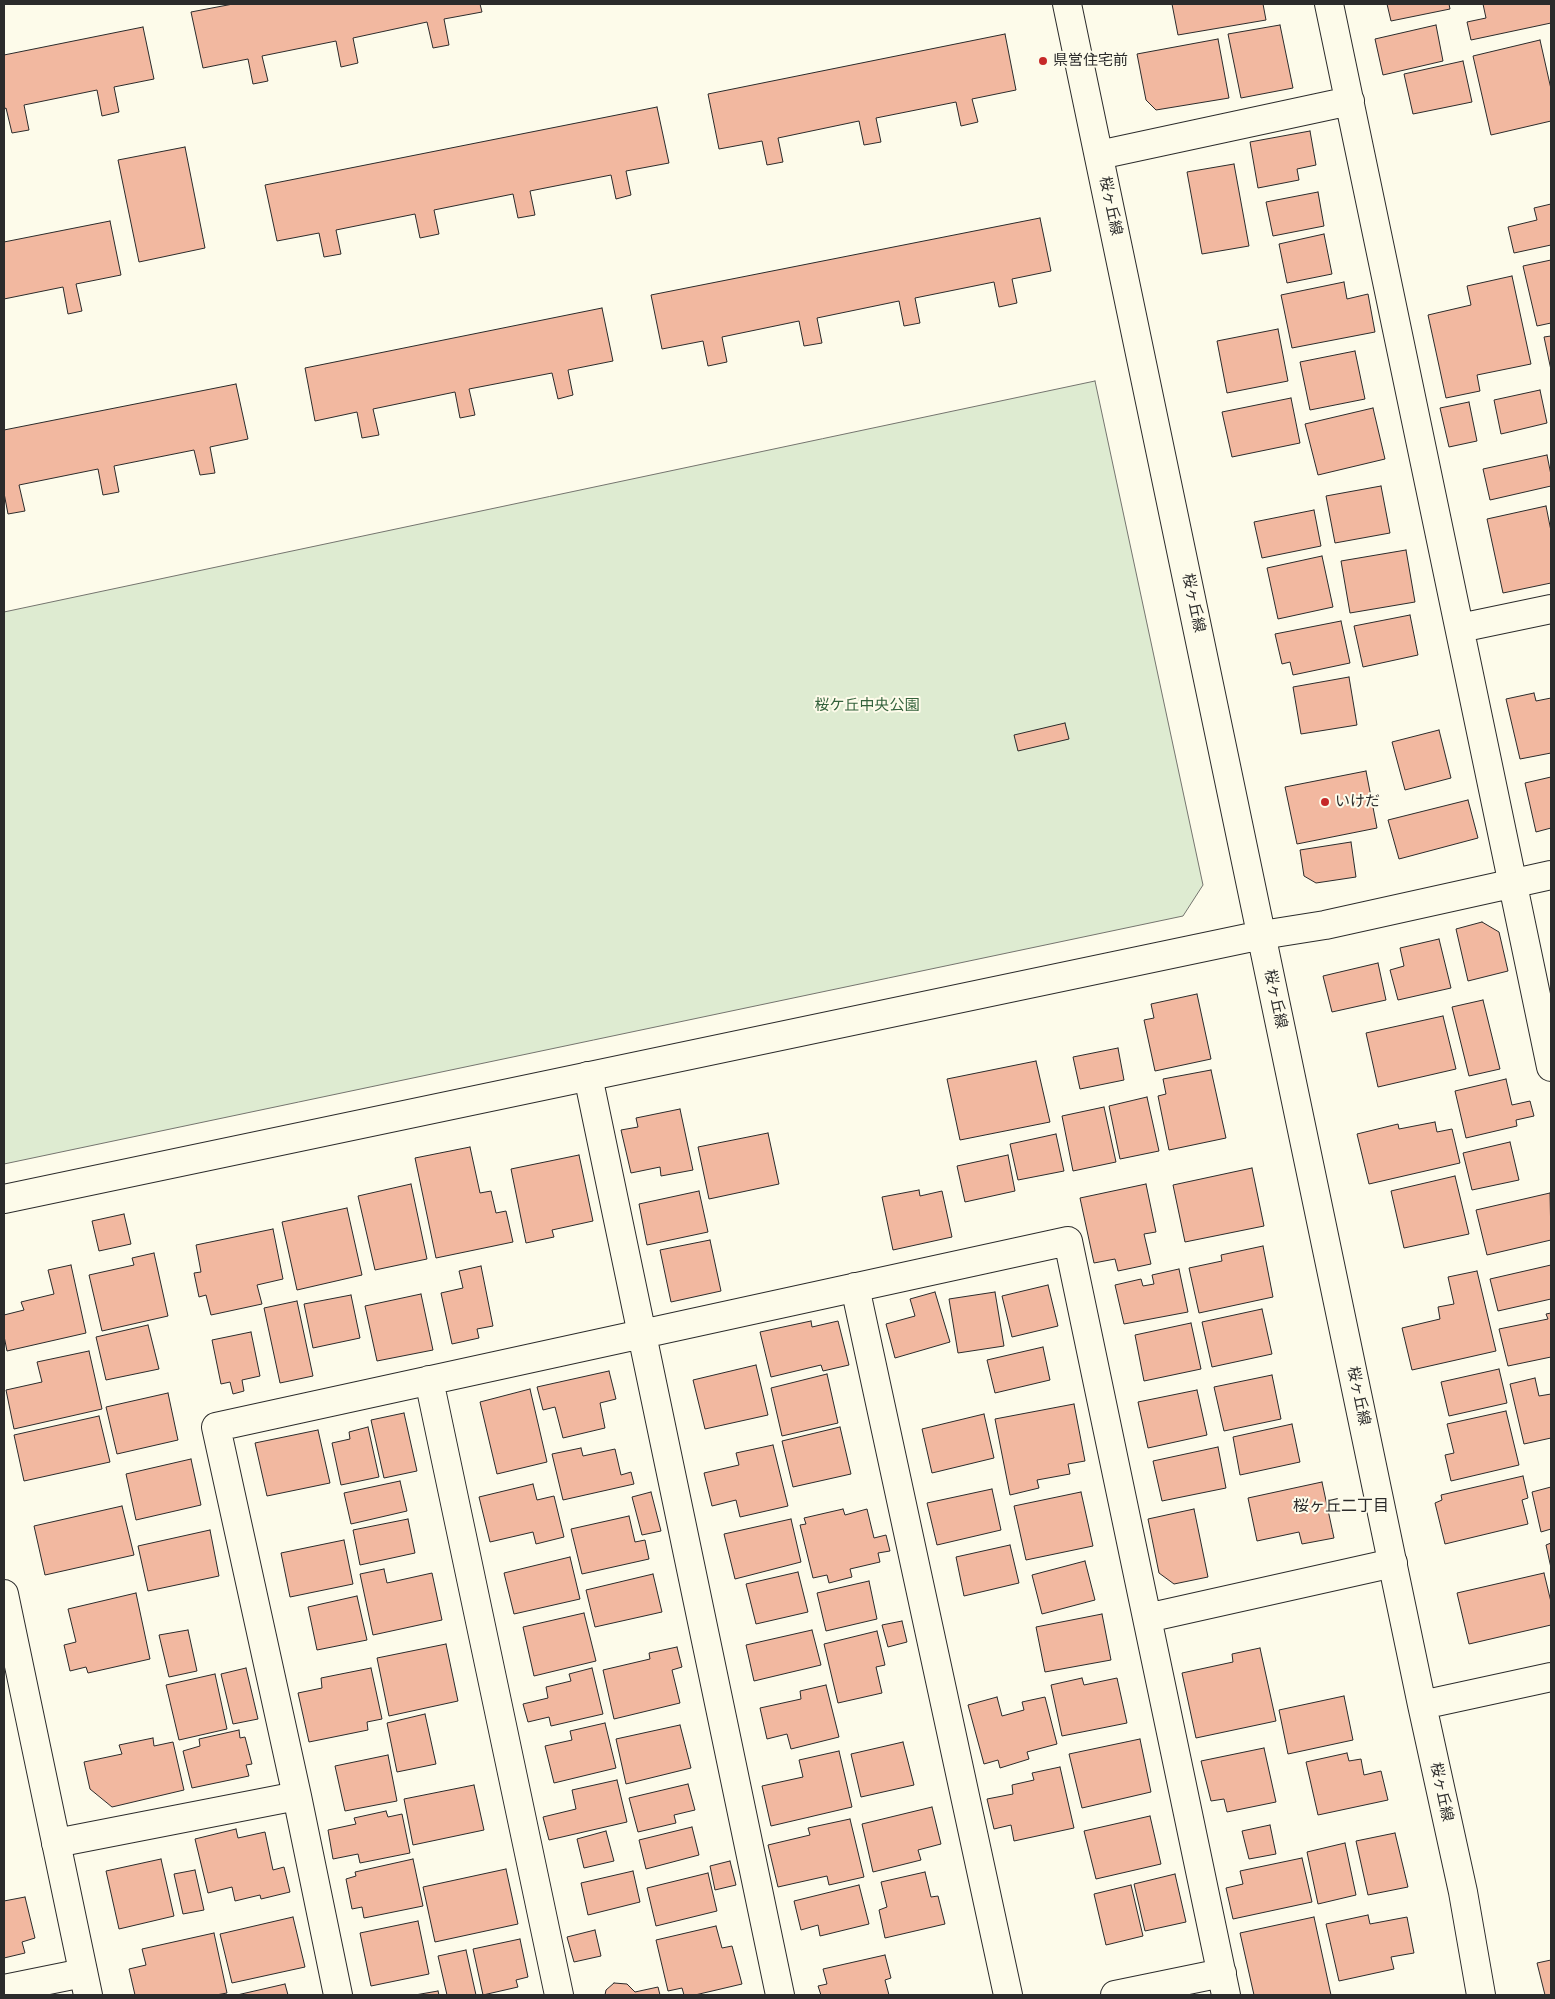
<!DOCTYPE html>
<html>
<head>
<meta charset="utf-8">
<style>
	body { margin:0 }
	#map { position:relative; width:1555px; height:1999px; overflow:hidden; background:#fdfbea; font-family:Signika,sans-serif }
	canvas { display:block }
	.frame { position:absolute; inset:0; border:5px solid #2b2b2b; pointer-events:none }
</style>
</head>
<body>
<div id="map">
<canvas width="1555" height="1999"></canvas>
<div class="frame"></div>
</div>
<script>
const ctx = document.querySelector('canvas').getContext('2d');
ctx.lineJoin = 'round';
function fillPath(path, color) { ctx.fillStyle = color; ctx.fill(path, 'evenodd'); }
const poly = rows => new Path2D(rows.map(r => 'M' + r).join(''));
function strokePath(path, color, width, dash) { ctx.strokeStyle = color; ctx.lineWidth = width; ctx.lineCap = dash ? 'butt' : 'round'; ctx.setLineDash(dash || []); ctx.stroke(path); }
function drawText(font, color, halo, rows, align = 'center') {
  ctx.font = font + ' Signika,"Noto Sans JP",sans-serif'; ctx.lineWidth = 4; ctx.setLineDash([]); ctx.textBaseline = 'middle'; ctx.strokeStyle = halo; ctx.fillStyle = color; for (const [text, x, y, turn = 0] of rows) {
    ctx.save(); ctx.translate(x, y); ctx.rotate((+turn || 0) * Math.PI / 180); ctx.textAlign = isNaN(turn) ? turn : align; if (halo) ctx.strokeText(text, 0, 0); ctx.fillText(text, 0, 0); ctx.restore();
  }
}
const green = poly([
	[1095,381,1203,885,1183,916,4,1164,4,612,1095,381]
]);
fillPath(green, '#deebd1');
strokePath(green, '#74746e', 1);
const building = poly([
	[233,4,480,4,482,12,444,19,449,45,433,48,427,22,353,38,358,63,341,67,336,41,262,56,268,81,253,84,248,59,203,68,191,12,233,4],
	[1172,4,1263,4,1266,20,1178,35,1172,4],
	[1387,4,1449,4,1450,9,1391,21,1387,4],
	[1483,4,1551,4,1551,23,1471,40,1467,22,1486,18,1483,4],
	[1280,25,1293,88,1241,98,1228,34,1280,25],
	[1436,25,1443,61,1383,75,1375,39,1436,25],
	[143,27,154,79,114,87,119,112,102,116,97,90,24,105,29,130,12,133,6,108,4,109,4,55,143,27],
	[1005,34,1016,90,972,99,978,122,961,126,956,102,876,118,881,142,864,145,859,121,778,138,783,162,767,165,762,141,719,149,708,94,1005,34],
	[1218,39,1229,98,1156,110,1146,100,1137,54,1218,39],
	[1540,40,1551,89,1551,121,1491,135,1473,56,1540,40],
	[1463,61,1472,102,1413,114,1404,74,1463,61],
	[657,107,669,163,626,171,631,195,616,199,611,175,530,191,535,215,518,218,513,194,434,210,439,234,420,238,415,214,336,230,341,254,324,257,319,233,277,241,265,185,657,107],
	[1310,131,1316,165,1297,169,1299,180,1258,188,1250,142,1310,131],
	[185,147,205,248,139,262,118,160,185,147],
	[1234,164,1249,246,1202,254,1187,172,1234,164],
	[1318,192,1324,226,1273,236,1266,202,1318,192],
	[1551,204,1551,245,1514,253,1508,227,1537,220,1534,208,1551,204],
	[1040,218,1051,271,1012,279,1017,303,999,307,994,282,915,298,920,323,904,326,899,301,817,318,822,343,804,346,799,321,722,337,727,362,708,366,703,341,662,349,651,295,1040,218],
	[110,221,121,275,76,284,82,311,68,314,63,287,4,299,4,242,110,221],
	[1324,234,1332,274,1287,283,1279,244,1324,234],
	[1551,260,1551,323,1537,326,1523,266,1551,260],
	[1512,276,1531,364,1477,375,1480,391,1446,398,1428,315,1471,305,1467,286,1512,276],
	[1344,282,1347,299,1368,294,1375,332,1292,348,1281,295,1344,282],
	[602,308,613,361,568,370,573,395,558,399,552,373,469,389,475,415,460,418,455,392,373,409,379,435,362,438,357,412,315,421,305,368,602,308],
	[1278,329,1288,381,1227,393,1217,341,1278,329],
	[1551,336,1551,370,1544,337,1551,336],
	[1355,351,1365,399,1310,410,1300,362,1355,351],
	[236,384,248,439,210,447,215,473,200,475,194,450,114,466,119,492,103,495,98,469,19,485,25,511,8,514,4,493,4,430,236,384],
	[1540,390,1547,423,1501,434,1494,400,1540,390],
	[1291,398,1300,443,1232,457,1222,412,1291,398],
	[1469,402,1477,441,1449,447,1440,408,1469,402],
	[1373,408,1385,459,1318,475,1305,424,1373,408],
	[1547,455,1551,475,1551,486,1490,500,1483,469,1547,455],
	[1381,486,1390,533,1335,543,1326,496,1381,486],
	[1546,506,1551,531,1551,583,1503,593,1487,519,1546,506],
	[1314,510,1321,546,1262,558,1254,522,1314,510],
	[1406,550,1415,602,1350,613,1341,561,1406,550],
	[1322,556,1333,607,1278,619,1267,568,1322,556],
	[1410,615,1418,655,1363,667,1354,626,1410,615],
	[1341,621,1350,663,1293,675,1290,662,1282,664,1275,634,1341,621],
	[1349,677,1357,725,1301,734,1293,687,1349,677],
	[1534,693,1536,701,1551,698,1551,753,1520,759,1506,699,1534,693],
	[1065,723,1069,739,1018,751,1014,735,1065,723],
	[1439,730,1451,778,1405,790,1392,742,1439,730],
	[1366,771,1377,828,1297,844,1285,787,1366,771],
	[1551,777,1551,828,1536,832,1525,783,1551,777],
	[1468,800,1478,838,1399,859,1388,820,1468,800],
	[1351,842,1356,877,1316,883,1304,876,1300,850,1351,842],
	[1482,922,1499,932,1508,971,1468,981,1456,929,1482,922],
	[1439,939,1451,988,1398,1000,1390,970,1404,966,1400,948,1439,939],
	[1378,963,1386,1000,1332,1012,1323,976,1378,963],
	[1197,994,1211,1059,1155,1071,1144,1020,1154,1018,1151,1004,1197,994],
	[1483,1000,1500,1069,1469,1076,1452,1007,1483,1000],
	[1443,1016,1456,1069,1378,1087,1366,1033,1443,1016],
	[1118,1048,1124,1080,1080,1089,1073,1057,1118,1048],
	[1036,1061,1050,1122,960,1140,947,1079,1036,1061],
	[1211,1070,1226,1138,1169,1150,1158,1096,1166,1094,1163,1079,1211,1070],
	[1506,1079,1512,1105,1530,1101,1534,1116,1516,1120,1517,1126,1466,1138,1455,1091,1506,1079],
	[1147,1097,1159,1151,1120,1159,1109,1106,1147,1097],
	[1104,1107,1116,1162,1073,1171,1062,1116,1104,1107],
	[680,1109,693,1170,661,1176,660,1167,631,1173,621,1130,638,1127,636,1118,680,1109],
	[1435,1122,1437,1132,1452,1129,1460,1163,1369,1184,1357,1134,1398,1124,1399,1129,1435,1122],
	[768,1133,779,1184,709,1199,698,1147,768,1133],
	[1056,1134,1064,1171,1018,1180,1010,1144,1056,1134],
	[1510,1142,1519,1180,1472,1190,1463,1153,1510,1142],
	[470,1147,480,1193,491,1191,496,1213,506,1211,513,1242,436,1258,415,1158,470,1147],
	[579,1155,593,1221,552,1230,554,1237,526,1243,511,1169,579,1155],
	[1008,1155,1015,1191,965,1202,957,1166,1008,1155],
	[1252,1168,1264,1226,1185,1242,1173,1185,1252,1168],
	[1455,1176,1469,1234,1404,1248,1391,1191,1455,1176],
	[411,1184,427,1259,375,1270,358,1196,411,1184],
	[1146,1184,1156,1232,1144,1234,1151,1264,1118,1271,1115,1259,1094,1263,1080,1198,1146,1184],
	[919,1190,920,1196,942,1191,952,1237,893,1250,882,1197,919,1190],
	[699,1191,708,1232,647,1245,639,1204,699,1191],
	[1550,1193,1551,1240,1487,1255,1476,1210,1550,1193],
	[347,1208,362,1275,297,1290,282,1222,347,1208],
	[124,1214,131,1244,99,1251,92,1221,124,1214],
	[273,1229,283,1279,257,1285,262,1304,211,1315,206,1295,199,1297,194,1273,201,1272,196,1245,273,1229],
	[710,1240,721,1291,671,1302,660,1250,710,1240],
	[1263,1246,1273,1297,1199,1313,1189,1268,1222,1261,1221,1255,1263,1246],
	[154,1253,168,1316,102,1331,89,1275,134,1265,132,1258,154,1253],
	[71,1265,86,1333,7,1351,4,1336,4,1315,24,1310,21,1302,54,1294,48,1270,71,1265],
	[1551,1265,1551,1299,1498,1311,1490,1279,1551,1265],
	[481,1266,493,1326,477,1329,479,1338,452,1344,441,1293,463,1288,459,1271,481,1266],
	[1179,1269,1188,1312,1124,1324,1115,1285,1141,1279,1143,1286,1154,1284,1152,1275,1179,1269],
	[1477,1271,1496,1351,1412,1370,1402,1328,1440,1319,1438,1307,1454,1304,1448,1277,1477,1271],
	[1048,1285,1058,1326,1012,1337,1002,1296,1048,1285],
	[935,1292,950,1342,895,1358,886,1324,915,1316,910,1299,935,1292],
	[995,1292,1004,1346,958,1353,949,1299,995,1292],
	[421,1294,433,1350,377,1361,365,1306,421,1294],
	[351,1295,360,1338,313,1348,304,1304,351,1295],
	[297,1301,313,1376,280,1383,264,1308,297,1301],
	[1262,1309,1272,1354,1212,1367,1202,1322,1262,1309],
	[1551,1313,1551,1357,1508,1366,1499,1329,1548,1319,1546,1314,1551,1313],
	[811,1321,812,1327,838,1321,849,1365,823,1371,821,1365,771,1377,760,1332,811,1321],
	[1191,1323,1201,1369,1144,1381,1135,1335,1191,1323],
	[148,1325,159,1369,106,1380,96,1337,148,1325],
	[251,1332,260,1376,242,1380,244,1391,233,1394,230,1382,221,1384,212,1340,251,1332],
	[1043,1347,1050,1380,995,1393,987,1360,1043,1347],
	[89,1351,102,1409,14,1429,6,1390,42,1382,37,1362,89,1351],
	[756,1365,768,1415,705,1429,693,1380,756,1365],
	[1499,1369,1507,1403,1449,1416,1441,1382,1499,1369],
	[609,1371,616,1399,600,1403,605,1428,563,1438,555,1407,543,1410,537,1387,609,1371],
	[827,1374,838,1423,782,1436,771,1388,827,1374],
	[1272,1375,1281,1419,1224,1431,1214,1387,1272,1375],
	[1535,1378,1539,1396,1551,1394,1551,1438,1524,1444,1510,1384,1535,1378],
	[530,1389,547,1462,497,1474,480,1402,530,1389],
	[1197,1390,1207,1435,1148,1448,1138,1402,1197,1390],
	[168,1393,178,1440,117,1454,106,1407,168,1393],
	[1074,1404,1085,1461,1068,1464,1070,1474,1037,1480,1039,1488,1010,1495,995,1419,1074,1404],
	[1506,1411,1519,1465,1451,1481,1445,1455,1454,1453,1447,1424,1506,1411],
	[404,1413,417,1471,384,1478,371,1420,404,1413],
	[984,1414,994,1458,932,1473,922,1429,984,1414],
	[99,1416,110,1462,24,1481,14,1435,99,1416],
	[1292,1424,1300,1462,1240,1475,1233,1437,1292,1424],
	[368,1427,379,1477,341,1485,332,1443,350,1439,349,1432,368,1427],
	[840,1427,851,1474,793,1487,782,1441,840,1427],
	[318,1430,330,1483,267,1496,255,1443,318,1430],
	[773,1445,788,1506,740,1517,736,1500,712,1506,704,1473,739,1465,736,1453,773,1445],
	[1218,1447,1226,1488,1162,1501,1153,1461,1218,1447],
	[581,1448,583,1456,615,1449,621,1475,631,1472,634,1484,563,1500,552,1454,581,1448],
	[191,1459,201,1505,136,1520,126,1474,191,1459],
	[1523,1476,1528,1498,1522,1500,1528,1524,1445,1544,1435,1503,1442,1500,1441,1495,1523,1476],
	[400,1481,407,1511,351,1524,344,1493,400,1481],
	[1322,1482,1334,1538,1302,1544,1299,1532,1257,1541,1248,1498,1322,1482],
	[533,1484,537,1500,554,1496,564,1537,536,1544,533,1532,490,1542,479,1497,533,1484],
	[1551,1487,1551,1529,1541,1532,1532,1492,1551,1487],
	[992,1489,1001,1530,937,1545,927,1503,992,1489],
	[651,1492,661,1531,642,1535,632,1497,651,1492],
	[1081,1492,1093,1546,1026,1560,1014,1506,1081,1492],
	[122,1506,134,1555,45,1575,34,1526,122,1506],
	[843,1509,845,1515,867,1509,874,1538,886,1535,890,1551,878,1553,880,1562,850,1569,852,1577,829,1583,827,1575,813,1578,800,1525,806,1524,804,1518,843,1509],
	[1194,1509,1208,1577,1174,1584,1159,1573,1148,1519,1194,1509],
	[629,1516,635,1542,645,1540,649,1559,582,1574,571,1529,629,1516],
	[408,1519,415,1553,360,1565,353,1530,408,1519],
	[791,1519,801,1562,735,1579,724,1534,791,1519],
	[210,1530,219,1576,148,1591,138,1546,210,1530],
	[344,1540,353,1584,290,1597,281,1553,344,1540],
	[1551,1543,1551,1568,1546,1545,1551,1543],
	[1010,1545,1019,1583,964,1596,956,1557,1010,1545],
	[570,1557,580,1599,514,1614,504,1573,570,1557],
	[1085,1561,1095,1600,1042,1614,1032,1575,1085,1561],
	[384,1569,387,1583,432,1573,442,1620,373,1635,360,1574,384,1569],
	[798,1572,808,1612,756,1624,746,1584,798,1572],
	[1544,1573,1551,1602,1551,1625,1469,1644,1457,1593,1544,1573],
	[653,1574,662,1612,595,1627,586,1590,653,1574],
	[869,1581,877,1619,826,1631,817,1593,869,1581],
	[136,1593,150,1659,88,1673,86,1667,70,1671,64,1645,76,1642,68,1609,136,1593],
	[357,1596,367,1640,317,1650,308,1607,357,1596],
	[584,1613,596,1661,534,1676,523,1627,584,1613],
	[1102,1614,1111,1660,1045,1672,1036,1627,1102,1614],
	[902,1621,907,1642,888,1647,882,1625,902,1621],
	[188,1630,197,1671,169,1677,159,1635,188,1630],
	[812,1630,821,1665,754,1681,746,1645,812,1630],
	[877,1631,885,1665,876,1667,882,1693,838,1703,824,1644,877,1631],
	[446,1644,458,1701,389,1716,377,1658,446,1644],
	[677,1647,682,1667,672,1670,680,1703,614,1719,603,1670,650,1659,649,1653,677,1647],
	[1260,1648,1276,1721,1196,1738,1182,1673,1233,1662,1232,1654,1260,1648],
	[246,1668,258,1719,233,1724,221,1674,246,1668],
	[371,1668,382,1719,367,1722,368,1730,309,1742,298,1693,322,1688,321,1678,371,1668],
	[592,1668,603,1714,551,1726,549,1717,528,1722,523,1704,548,1698,546,1687,571,1681,569,1674,592,1668],
	[215,1674,227,1729,179,1740,166,1685,215,1674],
	[1082,1678,1084,1685,1117,1678,1127,1723,1062,1736,1051,1685,1082,1678],
	[826,1685,839,1737,791,1749,787,1734,767,1739,760,1708,801,1699,800,1691,826,1685],
	[1344,1696,1353,1740,1288,1754,1279,1710,1344,1696],
	[997,1697,1002,1716,1024,1710,1022,1702,1045,1697,1057,1744,1027,1752,1029,1759,1000,1768,998,1760,984,1764,968,1705,997,1697],
	[425,1714,436,1764,397,1772,387,1723,425,1714],
	[605,1723,616,1768,554,1783,545,1746,572,1740,570,1731,605,1723],
	[680,1725,691,1768,626,1784,616,1739,680,1725],
	[239,1730,240,1738,245,1737,252,1764,246,1765,249,1776,192,1788,183,1751,200,1746,199,1739,239,1730],
	[153,1738,154,1746,173,1742,184,1790,112,1807,90,1789,84,1762,122,1754,119,1745,153,1738],
	[1140,1739,1151,1792,1082,1808,1069,1754,1140,1739],
	[903,1742,914,1785,861,1797,851,1754,903,1742],
	[1264,1748,1276,1802,1227,1812,1224,1799,1211,1801,1201,1761,1264,1748],
	[839,1751,852,1807,771,1826,762,1786,803,1777,799,1760,839,1751],
	[1347,1753,1349,1761,1361,1759,1364,1775,1381,1771,1388,1800,1318,1815,1306,1762,1347,1753],
	[388,1755,397,1801,345,1811,335,1766,388,1755],
	[1060,1767,1074,1828,1014,1841,1011,1825,994,1829,987,1799,1013,1794,1012,1785,1034,1780,1032,1773,1060,1767],
	[617,1780,627,1822,549,1840,543,1817,576,1809,572,1790,617,1780],
	[688,1784,695,1810,674,1815,676,1823,638,1832,629,1798,688,1784],
	[474,1785,484,1830,413,1845,404,1799,474,1785],
	[932,1807,941,1844,918,1850,921,1860,873,1872,862,1824,932,1807],
	[386,1811,388,1817,402,1814,410,1853,360,1863,358,1854,333,1859,328,1830,356,1824,354,1818,386,1811],
	[1150,1816,1161,1864,1096,1879,1084,1831,1150,1816],
	[850,1819,864,1877,829,1885,827,1876,778,1887,768,1845,810,1835,808,1828,850,1819],
	[1270,1825,1276,1854,1249,1859,1242,1831,1270,1825],
	[692,1827,699,1855,646,1869,639,1840,692,1827],
	[236,1829,238,1838,265,1832,273,1870,284,1867,290,1892,261,1899,260,1895,235,1901,232,1887,208,1893,195,1839,236,1829],
	[606,1831,614,1861,584,1868,577,1839,606,1831],
	[1395,1833,1408,1887,1368,1895,1356,1841,1395,1833],
	[1345,1843,1356,1895,1318,1904,1307,1852,1345,1843],
	[1302,1858,1312,1902,1233,1919,1226,1888,1243,1884,1240,1871,1302,1858],
	[161,1859,174,1916,119,1929,106,1871,161,1859],
	[413,1859,423,1906,364,1918,362,1907,352,1909,346,1879,356,1876,355,1872,413,1859],
	[730,1861,736,1885,715,1890,710,1866,730,1861],
	[506,1869,518,1924,435,1942,423,1887,506,1869],
	[195,1870,204,1910,183,1914,174,1874,195,1870],
	[633,1871,640,1902,588,1915,581,1883,633,1871],
	[925,1872,931,1897,938,1896,945,1924,885,1938,879,1910,887,1907,881,1882,925,1872],
	[708,1873,717,1911,656,1926,647,1888,708,1873],
	[1175,1874,1186,1922,1145,1931,1134,1884,1175,1874],
	[859,1885,869,1924,820,1936,818,1925,801,1930,794,1901,859,1885],
	[1131,1885,1143,1936,1106,1945,1094,1894,1131,1885],
	[25,1897,35,1938,22,1942,25,1953,4,1958,4,1901,25,1897],
	[1368,1915,1370,1924,1407,1917,1414,1953,1391,1957,1394,1969,1339,1981,1326,1924,1368,1915],
	[293,1917,305,1967,232,1983,220,1934,293,1917],
	[1314,1917,1331,1995,1254,1995,1240,1933,1314,1917],
	[418,1921,429,1974,371,1986,360,1933,418,1921],
	[716,1926,722,1948,732,1946,742,1984,695,1995,684,1995,682,1988,668,1991,656,1940,716,1926],
	[595,1930,601,1956,574,1962,567,1937,595,1930],
	[214,1933,227,1993,216,1995,135,1995,129,1969,146,1965,142,1949,214,1933],
	[520,1939,528,1977,516,1980,518,1987,483,1995,473,1949,520,1939],
	[466,1950,476,1995,447,1995,438,1956,466,1950],
	[885,1955,891,1978,885,1980,889,1995,821,1995,818,1986,827,1984,823,1969,885,1955],
	[1551,1960,1551,1995,1545,1995,1537,1963,1551,1960],
	[614,1983,627,1984,635,1992,658,1987,660,1995,605,1995,606,1990,614,1983],
	[285,1984,288,1995,237,1995,285,1984],
	[438,1991,439,1995,415,1995,438,1991]
]);
fillPath(building, '#f2b8a0');
strokePath(building, '#2b2b2b', 1);
const street = poly([
	[1329,4,1551,1067],
	[1099,155,1350,101],
	[1460,628,1551,609],
	[1262,935,1325,925,1551,875],
	[588,1076,780,1995],
	[855,1287,1008,1995],
	[429,1380,559,1995],
	[1147,1618,1393,1563],
	[56,1843,297,1796],
	[4,1989,83,1973],
	[338,1995,297,1796,216,1427,1068,1241,1226,1995],
	[1115,1995,1222,1973]
]);
const secondary = poly([
	[1067,4,1422,1705,1463,1892,1481,1995],
	[4,1199,1262,935],
	[4,1594,88,1995],
	[1422,1705,1551,1677]
]);
strokePath(street, '#2b2b2b', 30);
strokePath(secondary, '#2b2b2b', 30);
strokePath(street, '#fdfbea', 28);
strokePath(secondary, '#fdfbea', 28);
for (const [x, y, r, color] of [
	[1043,61,5,"#c62828"],
	[1325,802,5,"#c62828"]
]) { const dot = new Path2D(); dot.arc(x, y, r, 0, 2 * Math.PI); ctx.fillStyle = color; ctx.fill(dot); strokePath(dot, '#fdfbea', 2); }
drawText('15px', '#2b2b2b', '#fdfbea', [
	["県営住宅前",1053,61],
	["いけだ",1335,802]
], 'left');
drawText('15px', '#2b2b2b', '#fdfbea', [
	["桜ヶ丘線",1110,206,78],
	["桜ヶ丘線",1193,603,78],
	["桜ヶ丘線",1275,999,78],
	["桜ヶ丘線",1358,1396,78],
	["桜ヶ丘線",1441,1792,78]
]);
drawText('15px', '#34623c', '#fdfbea', [
	["桜ケ丘中央公園",867,706]
]);
drawText('16px', '#2b2b2b', '#fdfbea', [
	["桜ヶ丘二丁目",1341,1507]
]);
</script>
</body>
</html>
